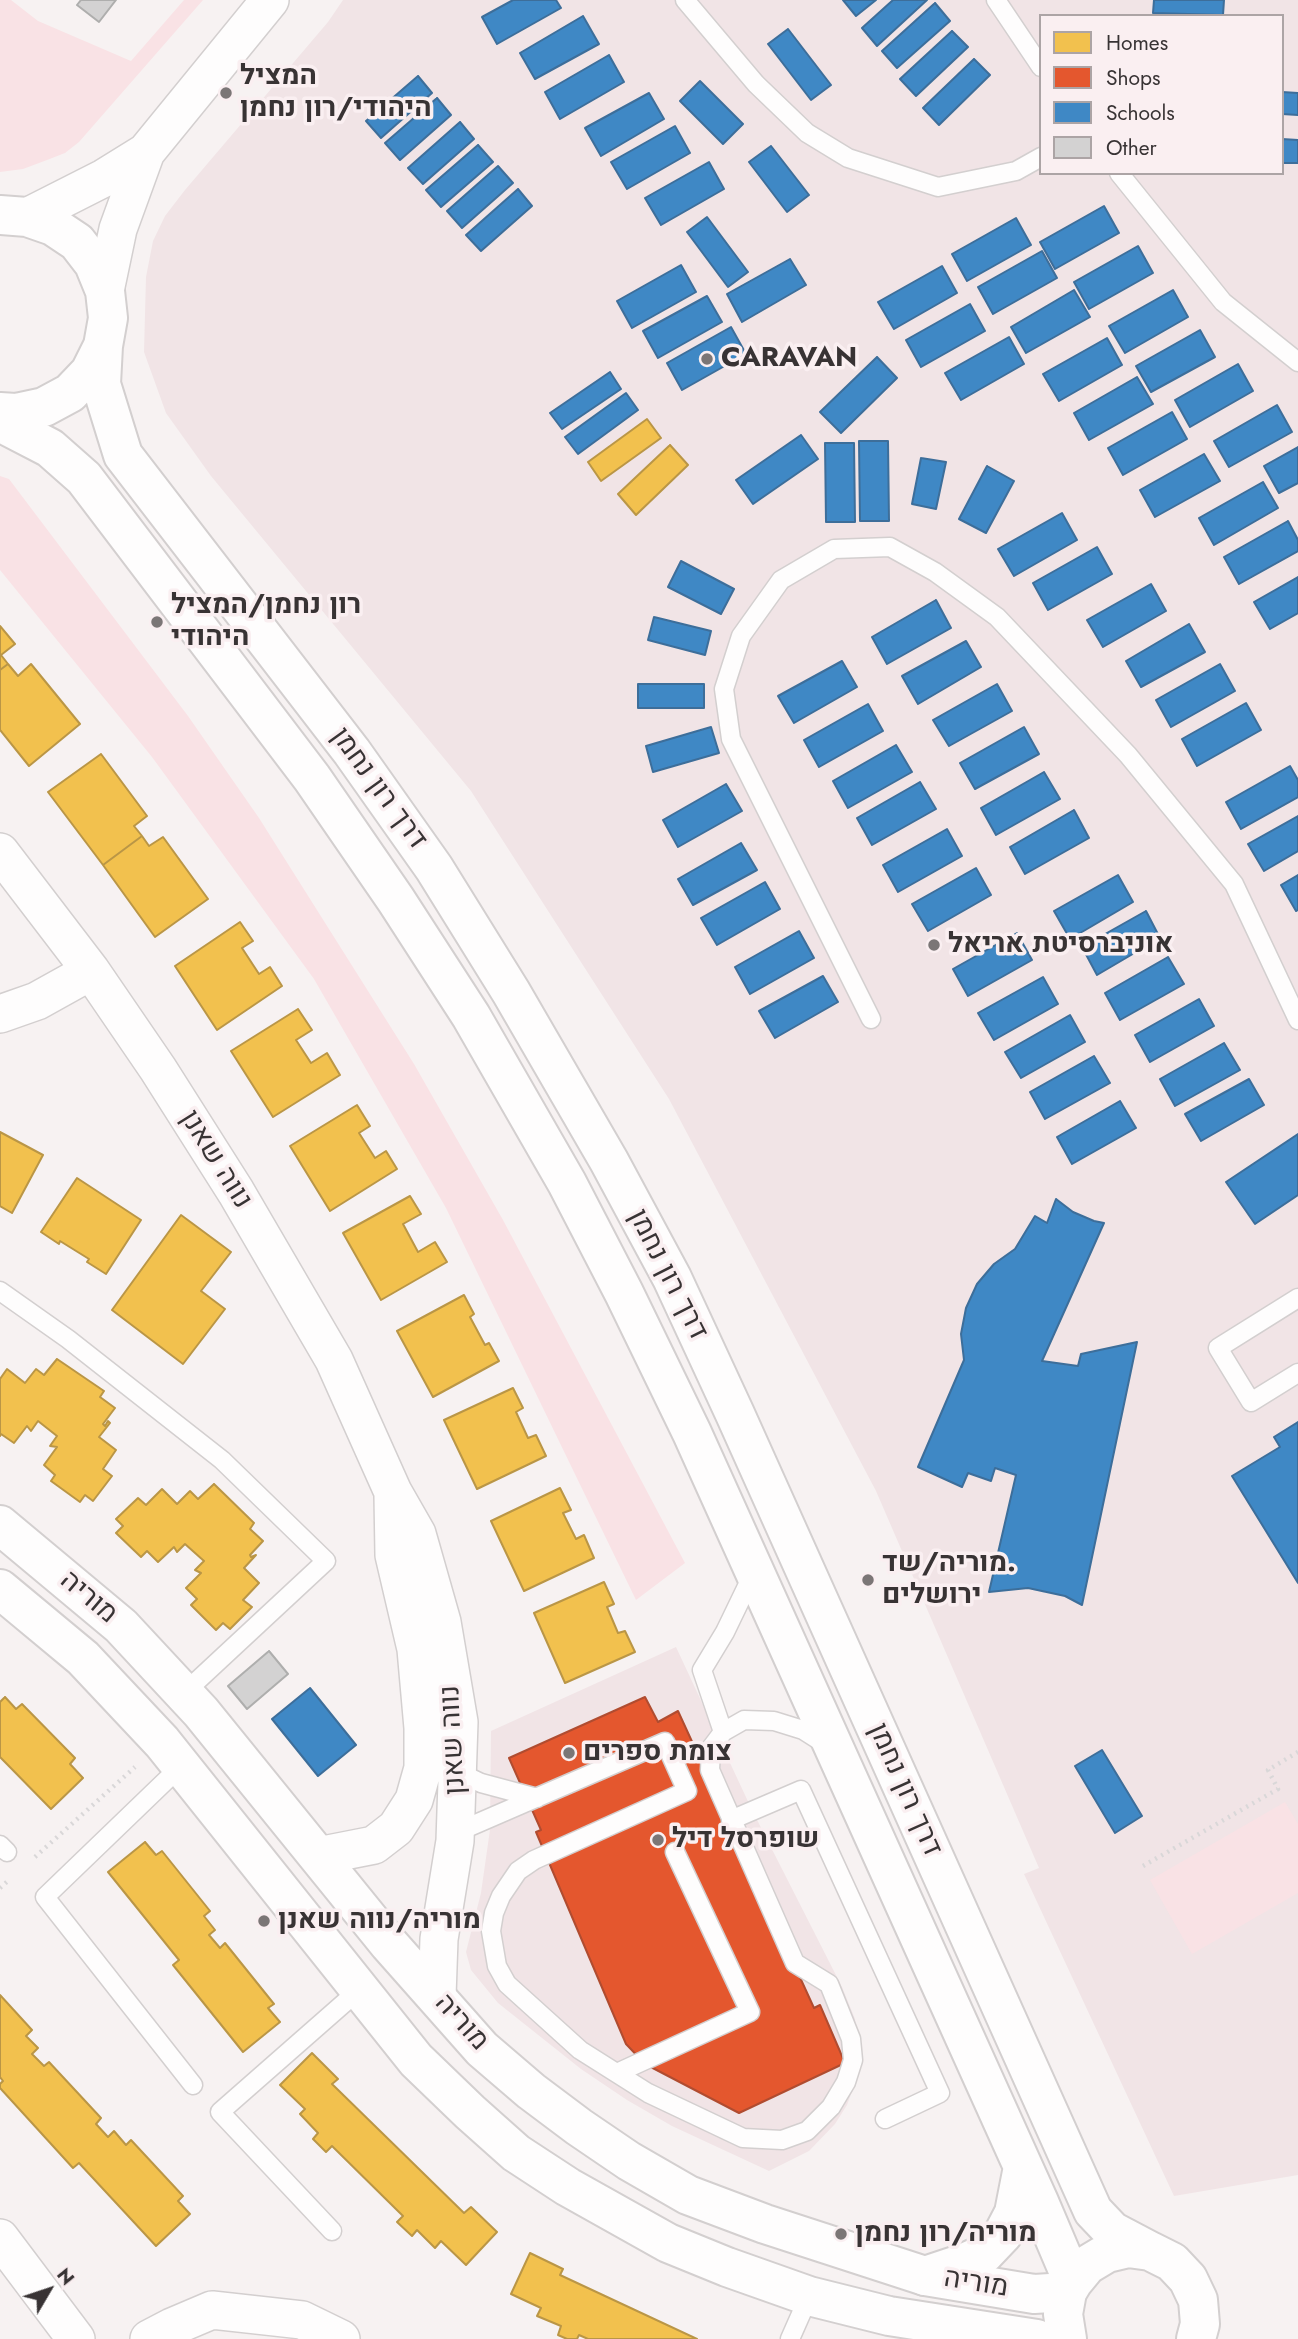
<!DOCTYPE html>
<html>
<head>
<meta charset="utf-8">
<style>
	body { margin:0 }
	#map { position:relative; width:1298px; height:2339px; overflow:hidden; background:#f7f2f2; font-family:Jost,sans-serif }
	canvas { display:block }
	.legend { position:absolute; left:1039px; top:14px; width:245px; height:161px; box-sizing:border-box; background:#faeff1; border:2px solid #aca4a5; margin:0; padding:9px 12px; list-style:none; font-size:21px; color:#383334 }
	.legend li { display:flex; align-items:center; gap:14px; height:35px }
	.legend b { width:35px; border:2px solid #aca4a5 }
	.north { position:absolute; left:14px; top:2255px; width:70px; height:70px; -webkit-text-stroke:5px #faeff1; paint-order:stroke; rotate:51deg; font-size:19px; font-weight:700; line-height:28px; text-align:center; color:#383334 }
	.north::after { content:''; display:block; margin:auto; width:24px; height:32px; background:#383334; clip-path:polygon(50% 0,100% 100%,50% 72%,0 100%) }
</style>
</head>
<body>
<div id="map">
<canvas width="1298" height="2339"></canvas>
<ul class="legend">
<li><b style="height:19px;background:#f2c14e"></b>Homes</li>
<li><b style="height:19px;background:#e4572e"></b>Shops</li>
<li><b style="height:19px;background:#3f88c5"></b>Schools</li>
<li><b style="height:19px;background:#d3d2d2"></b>Other</li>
</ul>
<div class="north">N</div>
</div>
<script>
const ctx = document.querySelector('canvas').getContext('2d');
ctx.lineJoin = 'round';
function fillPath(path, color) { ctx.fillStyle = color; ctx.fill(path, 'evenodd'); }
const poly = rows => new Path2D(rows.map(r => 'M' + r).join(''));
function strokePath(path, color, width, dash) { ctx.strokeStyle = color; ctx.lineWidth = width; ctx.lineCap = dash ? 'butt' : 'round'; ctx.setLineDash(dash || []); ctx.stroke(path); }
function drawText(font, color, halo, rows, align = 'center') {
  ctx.font = font + ' Jost,Heebo,sans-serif'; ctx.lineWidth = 7; ctx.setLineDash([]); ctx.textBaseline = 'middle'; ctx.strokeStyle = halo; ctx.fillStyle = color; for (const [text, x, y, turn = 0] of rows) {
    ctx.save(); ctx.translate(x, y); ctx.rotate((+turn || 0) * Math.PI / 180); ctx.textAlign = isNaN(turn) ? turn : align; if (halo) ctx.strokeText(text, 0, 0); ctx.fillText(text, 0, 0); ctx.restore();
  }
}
fillPath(poly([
	[343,0,1298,0,1298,2175,1174,2196,1024,1874,1039,1868,876,1491,669,1099,471,791,211,476,166,413,144,352,146,277,153,241,165,216,185,190,328,22],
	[1041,16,1282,16,1282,173,1041,173],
	[676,1647,752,1810,842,1987,855,2019,859,2047,853,2089,847,2105,835,2124,809,2151,769,2171,672,2126,627,2100,581,2069,498,2003,471,1970,466,1952,481,1893,490,1830,491,1731]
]), '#f1e4e6');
fillPath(poly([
	[0,0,11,0,38,21,131,61,184,0,203,0,79,142,65,153,47,160,23,169,0,172],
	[0,476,9,479,188,716,259,818,414,1064,503,1220,685,1563,636,1600,446,1208,314,979,152,757,0,570],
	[1285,1802,1298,1824,1298,1893,1192,1954,1150,1880]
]), '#f9e2e5');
const homes = poly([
	[647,419,661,438,601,481,588,462,647,419],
	[670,445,688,465,636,515,618,494,670,445],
	[0,626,15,644,1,655,8,664,0,670,0,626],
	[8,664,18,676,31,664,80,724,29,766,0,730,0,670,8,664],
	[101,754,147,816,134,826,142,836,103,865,48,792,101,754],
	[142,836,149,846,163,837,208,899,155,937,103,865,142,836],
	[240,922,253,941,242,948,259,974,270,967,282,986,217,1030,175,966,240,922],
	[298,1009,312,1030,296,1040,311,1063,327,1053,340,1075,273,1117,231,1051,298,1009],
	[357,1105,370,1126,359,1133,375,1158,386,1151,397,1169,330,1211,290,1146,357,1105],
	[0,1132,43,1155,12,1213,0,1206,0,1132],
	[77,1178,141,1220,106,1274,87,1262,89,1259,60,1241,59,1244,41,1232,77,1178],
	[410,1196,421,1214,403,1224,418,1252,435,1242,447,1262,381,1300,343,1233,410,1196],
	[181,1215,231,1252,201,1291,225,1309,183,1364,112,1310,181,1215],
	[464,1295,474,1314,470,1317,485,1345,489,1343,499,1361,433,1397,397,1331,464,1295],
	[57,1359,104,1391,100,1397,115,1408,103,1424,105,1426,108,1421,110,1423,99,1437,116,1450,103,1469,112,1476,93,1501,85,1495,80,1502,51,1481,55,1475,44,1465,57,1447,50,1446,57,1436,38,1421,31,1431,27,1426,14,1443,1,1434,0,1436,0,1379,7,1369,25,1383,36,1369,44,1375,57,1359],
	[513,1388,523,1408,516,1412,528,1438,536,1435,546,1456,477,1489,444,1420,513,1388],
	[214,1484,254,1523,250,1529,263,1541,250,1555,251,1557,256,1555,244,1568,259,1583,243,1600,252,1607,230,1629,223,1623,216,1630,191,1605,197,1599,186,1588,201,1573,195,1570,204,1561,185,1544,177,1552,174,1547,158,1562,147,1551,141,1557,116,1533,123,1526,116,1519,138,1498,146,1505,162,1489,177,1504,190,1491,198,1499,214,1484],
	[560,1488,571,1510,563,1513,576,1539,584,1535,594,1558,524,1591,491,1521,560,1488],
	[604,1582,614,1604,607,1607,618,1633,625,1631,635,1652,565,1683,534,1613,604,1582],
	[5,1697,16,1709,22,1704,75,1758,70,1764,83,1778,51,1809,0,1757,0,1702,5,1697],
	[145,1842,156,1855,162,1851,210,1911,204,1916,215,1930,209,1935,220,1948,225,1943,274,2004,268,2008,280,2022,243,2052,173,1965,179,1960,108,1872,145,1842],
	[0,1995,32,2030,26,2036,38,2048,32,2054,44,2066,49,2062,101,2118,96,2124,108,2137,114,2131,126,2145,131,2140,183,2196,178,2201,190,2214,156,2246,79,2163,73,2168,0,2088,0,2084,3,2081,0,2077,0,1995],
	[312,2053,338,2079,332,2084,464,2213,471,2207,497,2232,466,2265,441,2241,435,2248,417,2230,412,2236,397,2222,403,2216,332,2146,326,2152,313,2139,318,2133,300,2114,305,2109,280,2085,312,2053],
	[530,2253,563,2269,560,2275,697,2339,588,2339,579,2335,577,2339,567,2339,558,2335,561,2326,537,2316,541,2308,511,2294,530,2253]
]);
fillPath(homes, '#f2c14e');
strokePath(homes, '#ba9646', 2);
const shops = poly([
	[645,1697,658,1722,678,1711,814,2008,820,2005,845,2063,739,2113,645,2064,626,2044,536,1832,541,1830,509,1758,645,1697]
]);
fillPath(shops, '#e4572e');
strokePath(shops, '#b04c30', 2);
const schools = poly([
	[513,0,556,0,561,8,497,44,482,17,513,0],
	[843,0,876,0,856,16,843,0],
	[893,0,927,0,877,46,862,28,893,0],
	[1154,0,1224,0,1223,15,1153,13,1154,0],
	[935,3,950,21,897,68,882,51,935,3],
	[583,16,599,44,535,79,520,53,583,16],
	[788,29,831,85,811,100,768,44,788,29],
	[952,31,968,47,916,96,900,79,952,31],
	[609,55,624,82,560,119,545,92,609,55],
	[974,59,990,75,939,125,923,108,974,59],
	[418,76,432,93,381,138,366,121,418,76],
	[700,81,743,124,723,144,680,101,700,81],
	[1282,92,1298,93,1298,115,1282,114,1282,92],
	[649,93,664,119,601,156,585,128,649,93],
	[437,98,451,115,400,160,385,143,437,98],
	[460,122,474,139,423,184,408,168,460,122],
	[675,126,690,153,627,189,611,162,675,126],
	[1282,139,1298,140,1298,163,1282,163,1282,139],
	[478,145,493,162,441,207,426,190,478,145],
	[771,146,809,195,787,212,749,162,771,146],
	[709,162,724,189,661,225,645,198,709,162],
	[498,166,513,183,462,228,447,211,498,166],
	[518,189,532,206,481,251,466,235,518,189],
	[1104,206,1119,233,1055,269,1040,242,1104,206],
	[707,217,748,272,728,287,687,232,707,217],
	[1016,218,1031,245,967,281,952,254,1016,218],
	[1138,246,1153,273,1089,309,1074,282,1138,246],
	[1042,251,1057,278,993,314,978,287,1042,251],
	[790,259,806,285,742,322,727,294,790,259],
	[681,265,696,292,632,328,617,301,681,265],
	[942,266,957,293,894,329,878,302,942,266],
	[1074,290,1090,317,1026,353,1011,327,1074,290],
	[1173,290,1188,317,1125,353,1109,326,1173,290],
	[707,296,722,322,658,358,643,331,707,296],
	[970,304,985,331,921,367,906,340,970,304],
	[731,327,746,354,682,390,667,363,731,327],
	[1200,330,1215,357,1151,392,1136,366,1200,330],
	[1009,337,1024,364,961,400,945,373,1009,337],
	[1107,338,1122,365,1059,401,1043,374,1107,338],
	[877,357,897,378,841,433,820,412,877,357],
	[1238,364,1253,391,1190,427,1175,400,1238,364],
	[610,372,621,389,562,429,550,413,610,372],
	[1137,377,1153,404,1089,440,1074,413,1137,377],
	[626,393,638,410,578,454,565,437,626,393],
	[1277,405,1292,432,1229,467,1214,441,1277,405],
	[1172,412,1187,439,1123,475,1108,448,1172,412],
	[801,435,818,459,753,504,736,480,801,435],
	[859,441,888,441,889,521,860,521,859,441],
	[825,443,854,443,855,522,826,522,825,443],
	[1298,447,1298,483,1279,493,1264,466,1298,447],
	[1204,454,1220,481,1155,517,1140,490,1204,454],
	[921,458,946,462,936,509,912,504,921,458],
	[987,466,1014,481,986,533,959,519,987,466],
	[1263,482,1278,508,1214,545,1199,518,1263,482],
	[1062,513,1077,540,1014,576,998,549,1062,513],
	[1288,521,1298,540,1298,551,1239,584,1224,557,1288,521],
	[1097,547,1112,574,1048,610,1033,583,1097,547],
	[681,561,734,589,721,614,668,587,681,561],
	[1298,577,1298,613,1270,629,1254,602,1298,577],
	[1151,584,1166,611,1103,647,1087,620,1151,584],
	[936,600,951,628,887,664,872,637,936,600],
	[654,617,711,631,705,655,648,640,654,617],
	[1189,624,1205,652,1141,687,1126,661,1189,624],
	[966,641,981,667,918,704,902,676,966,641],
	[842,661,857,687,794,723,778,696,842,661],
	[1220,664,1235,691,1171,727,1156,700,1220,664],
	[638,684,704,684,704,708,638,708,638,684],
	[997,684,1012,711,949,746,933,720,997,684],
	[1246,703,1261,730,1197,766,1182,739,1246,703],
	[868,704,883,731,819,767,804,740,868,704],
	[711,727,719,753,653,772,646,746,711,727],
	[1024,727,1039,754,975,789,960,763,1024,727],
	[896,745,912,772,848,808,833,781,896,745],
	[1290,766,1298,780,1298,797,1241,829,1226,802,1290,766],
	[1044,772,1060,799,996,835,981,808,1044,772],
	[920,782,936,809,872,845,857,818,920,782],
	[726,784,742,811,678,847,663,820,726,784],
	[1074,810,1089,838,1025,874,1010,847,1074,810],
	[1298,816,1298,851,1264,871,1248,844,1298,816],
	[947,829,962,856,898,892,883,865,947,829],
	[741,843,757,870,693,905,678,879,741,843],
	[976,868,991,895,928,931,912,904,976,868],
	[1118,875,1133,902,1070,939,1054,911,1118,875],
	[1298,875,1298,910,1296,911,1281,885,1298,875],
	[765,882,780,909,717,945,701,918,765,882],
	[1146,911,1160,938,1097,975,1082,947,1146,911],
	[799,931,814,958,750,994,735,967,799,931],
	[1017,933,1032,960,968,996,953,969,1017,933],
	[1168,957,1184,984,1120,1020,1105,993,1168,957],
	[823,976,838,1002,775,1038,759,1011,823,976],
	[1043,977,1058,1004,994,1040,978,1013,1043,977],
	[1199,999,1214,1026,1150,1062,1135,1035,1199,999],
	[1070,1015,1085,1042,1021,1078,1005,1052,1070,1015],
	[1224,1043,1240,1070,1175,1106,1160,1079,1224,1043],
	[1094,1056,1110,1083,1045,1119,1030,1092,1094,1056],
	[1249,1079,1264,1105,1201,1141,1185,1114,1249,1079],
	[1120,1101,1136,1128,1072,1164,1057,1137,1120,1101],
	[1298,1134,1298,1195,1255,1224,1226,1182,1298,1134],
	[1056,1199,1073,1212,1094,1221,1104,1223,1042,1361,1078,1366,1081,1354,1137,1342,1082,1605,1065,1596,1028,1588,989,1592,1016,1475,995,1468,991,1481,968,1473,962,1487,918,1467,964,1360,961,1334,966,1308,977,1284,994,1264,1015,1249,1035,1216,1047,1223,1056,1199],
	[1298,1422,1298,1583,1232,1476,1280,1447,1274,1437,1298,1422],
	[310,1688,356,1745,318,1776,272,1719,310,1688],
	[1102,1750,1142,1816,1115,1833,1075,1766,1102,1750]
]);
fillPath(schools, '#3f88c5');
strokePath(schools, '#3d6e9a', 2);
const building = poly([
	[81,0,116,0,99,22,77,5,81,0],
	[269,1651,288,1674,247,1709,228,1686,269,1651]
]);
fillPath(building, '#d3d2d2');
strokePath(building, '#aeaead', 2);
const service = poly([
	[685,0,756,84,807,133,848,158,938,187,1016,171,1041,157],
	[996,0,1041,67],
	[1119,173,1223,302,1298,362],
	[871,1019,731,739,724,689,741,636,781,580,834,549,890,547,935,572,997,617,1128,755,1234,884,1298,1020],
	[0,1291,68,1339,222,1460,326,1561,184,1693],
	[1298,1298,1218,1348,1251,1402,1298,1373],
	[723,1732,702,1670,725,1632,753,1574],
	[181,1766,45,1897,193,2085],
	[458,1772,481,1783,537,1798],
	[731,1820,801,1790,940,2093,885,2119],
	[455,1833,665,1742,687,1791,534,1860,518,1871,501,1896,494,1913,491,1931,497,1966,507,1984,580,2050,648,2093,743,2138,782,2140,807,2131,831,2107,846,2082,853,2060,851,2039,829,1984,795,1963,710,1770,711,1748,723,1732,744,1720,774,1721,803,1730,825,1744],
	[0,1845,7,1852],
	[617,2073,750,2012,675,1852],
	[332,2231,220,2112,359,1990],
	[790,2339,809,2296]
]);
const minor = poly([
	[27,217,104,178,146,152],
	[105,291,118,229,146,152,270,0],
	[0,852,91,971,158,1069,236,1192,334,1360,393,1492,417,1534,442,1622,459,1722,455,1841,439,1939,437,1996],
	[0,1014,37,1001,91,971],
	[318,1856,374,1845,396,1828,414,1800,423,1768,423,1728,416,1649,394,1555,393,1496],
	[0,2238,76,2339],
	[149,2339,172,2327,212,2310,302,2320,341,2339]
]);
const tertiary = poly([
	[0,1525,121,1626,201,1712,389,1944,482,2049,531,2091,579,2127,629,2161,688,2195,765,2224,925,2276,1034,2294,1067,2292],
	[0,1589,83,1658,162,1742,416,2060,470,2112,516,2153,568,2187,668,2243,727,2267,809,2296,889,2316,1037,2339]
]);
const secondary = poly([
	[0,215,27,217,53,226,77,242,94,264,105,291,108,318,103,346,90,372,70,393,44,407,16,413,0,412],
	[103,346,101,384,123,455,352,752,434,868,511,992,609,1161,672,1278,735,1414,1093,2211,1112,2231,1150,2251],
	[0,422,50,448,84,478,312,778,396,900,471,1016,567,1183,624,1293,692,1433,1039,2202,1073,2282],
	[925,2276,964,2263,984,2254,1003,2234,1014,2213,1023,2167],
	[1067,2339,1063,2314,1067,2292,1073,2282,1087,2265,1107,2253,1128,2248,1150,2251,1172,2262,1188,2279,1198,2300,1200,2324,1196,2339]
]);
strokePath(service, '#d3cfcf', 21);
strokePath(minor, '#d3cfcf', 40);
strokePath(tertiary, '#d3cfcf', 42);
strokePath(secondary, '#d3cfcf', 42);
strokePath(poly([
	[35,1857,135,1767],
	[1143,1866,1278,1789,1268,1770,1298,1752],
	[0,1888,10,1879]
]), '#d9d7d8', 4.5, [2, 5]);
strokePath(service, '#fefdfd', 18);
strokePath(minor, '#fefdfd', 37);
strokePath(tertiary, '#fefdfd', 38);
strokePath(secondary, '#fefdfd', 38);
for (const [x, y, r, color] of [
	[226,93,7,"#7b7676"],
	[707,359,7,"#7b7676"],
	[157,622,7,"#7b7676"],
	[934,945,7,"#7b7676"],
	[868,1580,7,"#7b7676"],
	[569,1753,7,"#7b7676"],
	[658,1840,7,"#7b7676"],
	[264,1921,7,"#7b7676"],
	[841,2234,7,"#7b7676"]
]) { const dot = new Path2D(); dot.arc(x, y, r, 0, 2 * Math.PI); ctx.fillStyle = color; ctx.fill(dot); strokePath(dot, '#faeff1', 2.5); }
drawText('bold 28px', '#383334', '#faeff1', [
	["המציל",240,77],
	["היהודי/רון נחמן",240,109],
	["CARAVAN",721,359],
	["רון נחמן/המציל",171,606],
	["היהודי",171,638],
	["אוניברסיטת אריאל",948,945],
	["מוריה/שד.",882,1564],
	["ירושלים",882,1596],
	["צומת ספרים",583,1753],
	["שופרסל דיל",672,1840],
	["מוריה/נווה שאנן",278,1921],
	["מוריה/רון נחמן",855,2234]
], 'left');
drawText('28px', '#383334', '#faeff1', [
	["דרך רון נחמן",378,789,54],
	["נווה שאנן",215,1160,58],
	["דרך רון נחמן",667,1275,63],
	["מוריה",88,1598,40],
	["נווה שאנן",454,1740,-93],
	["דרך רון נחמן",904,1790,66],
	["מוריה",461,2023,48],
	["מוריה",976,2284,9]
]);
</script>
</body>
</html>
